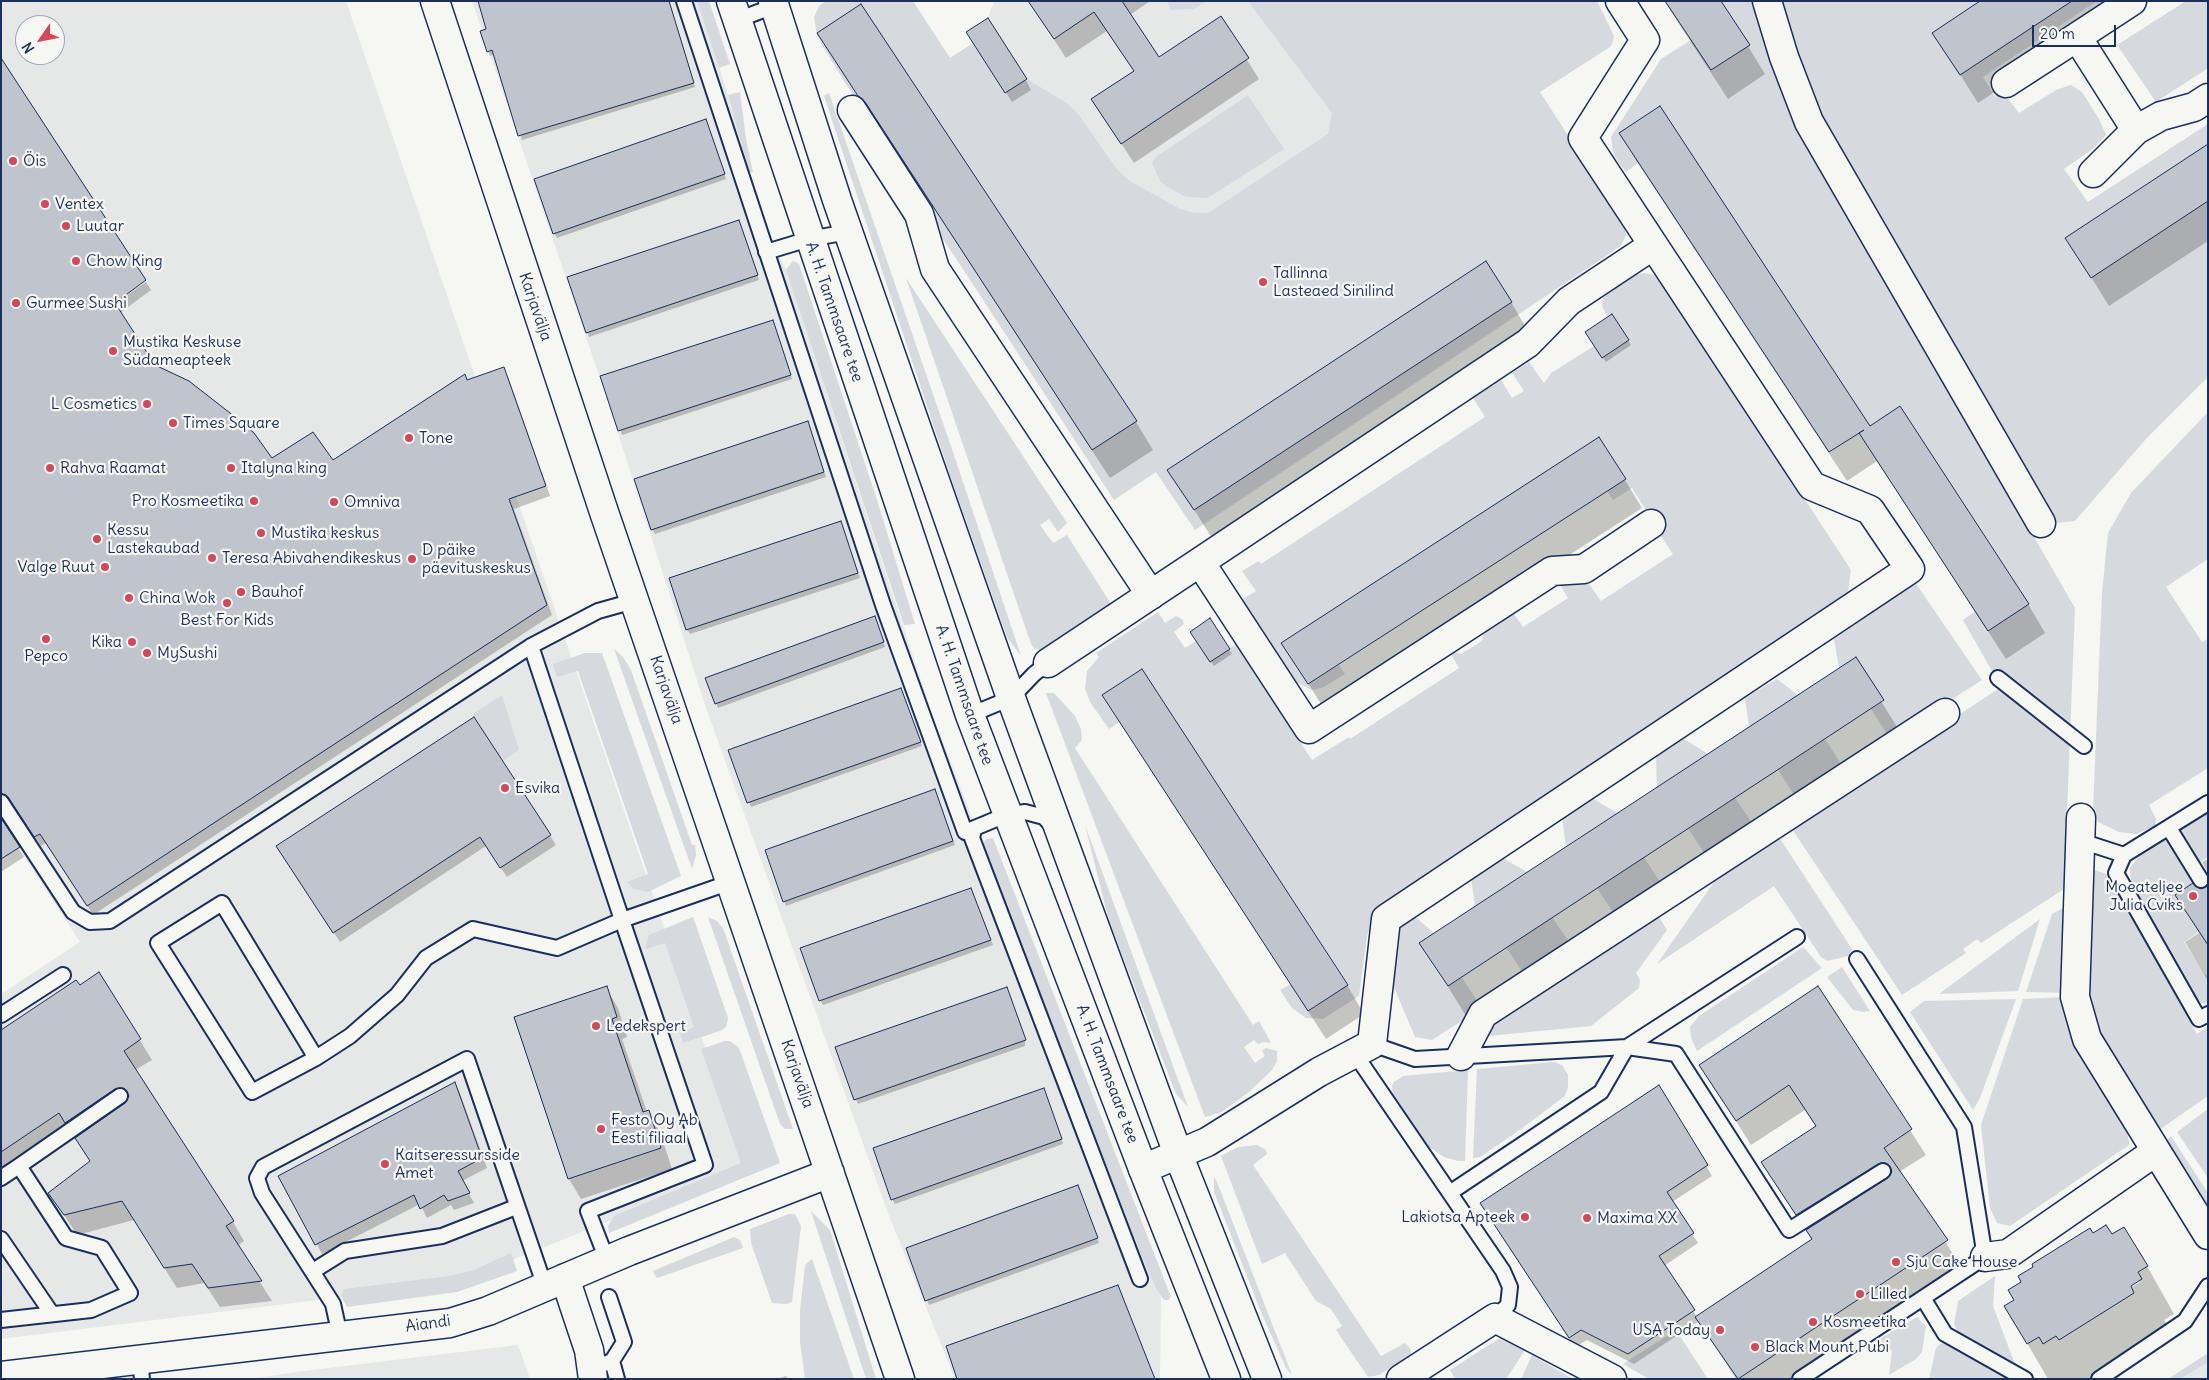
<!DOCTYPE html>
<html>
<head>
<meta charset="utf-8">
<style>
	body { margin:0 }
	#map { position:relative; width:2209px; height:1380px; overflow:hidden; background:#f6f6f2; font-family:Delius,sans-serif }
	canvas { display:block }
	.frame { position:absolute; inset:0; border:2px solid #1b2f5e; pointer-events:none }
	.north { position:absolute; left:15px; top:15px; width:50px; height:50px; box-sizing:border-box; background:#f6f6f2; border:1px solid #9ea6b7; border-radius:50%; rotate:237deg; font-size:14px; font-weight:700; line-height:20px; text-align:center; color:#1b2f5e }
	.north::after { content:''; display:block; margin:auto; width:18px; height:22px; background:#d1495b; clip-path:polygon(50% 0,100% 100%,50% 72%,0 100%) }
	.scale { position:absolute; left:2032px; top:25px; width:84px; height:22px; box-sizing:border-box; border:2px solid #1b2f5e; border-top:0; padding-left:6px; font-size:15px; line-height:18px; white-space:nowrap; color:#1b2f5e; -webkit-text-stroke:4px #f6f6f2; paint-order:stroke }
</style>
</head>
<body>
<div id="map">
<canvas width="2209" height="1380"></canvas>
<div class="frame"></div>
<div class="north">N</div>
<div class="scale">20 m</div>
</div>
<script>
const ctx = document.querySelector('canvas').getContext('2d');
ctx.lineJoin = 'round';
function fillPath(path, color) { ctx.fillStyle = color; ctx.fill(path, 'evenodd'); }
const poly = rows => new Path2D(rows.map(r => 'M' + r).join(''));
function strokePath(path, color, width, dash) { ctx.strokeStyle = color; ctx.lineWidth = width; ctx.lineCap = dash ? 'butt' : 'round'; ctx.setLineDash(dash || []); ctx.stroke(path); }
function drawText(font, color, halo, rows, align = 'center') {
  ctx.font = font + ' Delius,sans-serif'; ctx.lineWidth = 4.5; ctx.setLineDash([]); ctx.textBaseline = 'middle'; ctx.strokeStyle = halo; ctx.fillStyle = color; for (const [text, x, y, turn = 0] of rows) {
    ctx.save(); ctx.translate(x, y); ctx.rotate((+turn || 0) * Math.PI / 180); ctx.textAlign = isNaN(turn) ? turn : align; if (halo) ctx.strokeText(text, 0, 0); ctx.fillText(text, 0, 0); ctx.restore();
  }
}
fillPath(poly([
	[1,1,346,1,746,1166,455,1283,1,1339,1,994,80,942,1,821],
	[25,25,55,25,55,55,25,55],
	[472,1,697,1,724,82,749,173,768,230,786,270,931,711,1140,1253,1161,1296,1160,1379,955,1379,888,1213,705,705,609,405],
	[994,1,1391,1,1221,380,1027,79,1005,93,966,32,988,18],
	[518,1345,530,1379,249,1379,304,1371],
	[2208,1360,2208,1379,2179,1379]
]), '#e6e7e7');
fillPath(poly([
	[697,1,709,1,730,64,719,68],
	[826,1,913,1,950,58,973,43,1005,93,1027,79,1068,104,1079,115,1118,171,1130,181,1180,209,1194,213,1208,213,1328,134,1332,113,1248,1,1597,1,1614,36,1613,42,1610,47,1540,92,1623,221,1626,235,1621,245,1612,252,1195,530,1156,472,1114,500,930,219,823,47,817,35,814,17,819,6],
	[1167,1,1208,1,1193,9,1171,10],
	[1721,1,1756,1,1944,381,2075,608,2064,889,1981,943,1977,939,1963,949,1966,953,1902,995,1790,826,2001,687,1963,620,1976,611,1989,630,2029,603,1900,407,1870,426,1639,162,1626,172,1614,156,1611,137,1661,59,1691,40,1711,70,1749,45],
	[1780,1,2097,1,1983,77,1995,97,2003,92,2019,113,2056,90,2071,85,2082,92,2099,119,2106,135,2094,148,2064,169,2088,202,2208,124,2208,377,2145,440,2075,521,2058,523,2050,516,1815,113],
	[2186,1,2208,1,2208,68,2156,102,2117,45],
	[740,92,746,139,753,172,749,173,728,95],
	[829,93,954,455,1021,656,1008,639,1001,621,952,481,824,96],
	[1248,95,1284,149,1208,198,1186,197,1167,187,1160,181,1152,163,1156,157],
	[793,261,799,264,877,500,915,624,904,625,786,270],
	[1644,273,1654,275,1663,282,1851,570,1848,592,1836,607,1377,908,1367,936,1359,996,1323,1019,1306,1018,1292,1008,1280,990,1291,984,1309,1011,1348,984,1142,669,1102,695,1119,722,1109,729,1090,702,1085,688,1087,671,1099,657,1096,653,1158,612,1165,623,1176,616,1182,619,1184,624,1174,632,1185,648,1196,641,1210,662,1236,644,1312,760,1349,737,1350,739,1459,668,1451,654,1454,652,1461,654,1482,641,1485,626,1512,611,1523,627,1568,598,1559,583,1586,580,1601,601,1673,554,1661,536,1664,530,1654,512,1647,512,1632,488,1613,500,1607,491,1626,479,1601,440,1281,643,1308,684,1339,665,1345,674,1324,687,1312,690,1296,682,1268,638,1263,641,1238,602,1256,591,1242,571,1259,561,1261,564,1485,417,1473,398,1501,380,1512,398,1524,391,1512,373,1529,362,1544,383,1551,373,1594,346,1603,358,1629,340,1612,314,1607,316,1602,306,1603,298,1633,275],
	[906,278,1067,523,1058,532,1049,519,1040,525,1053,543,1067,535,1111,604,1041,650,1035,649,1031,644],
	[2208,412,2208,559,2166,587,2202,642,2208,639,2208,768,2149,805,2156,819,2155,826,2136,834,2119,832,2098,822,2093,810,2102,593,2108,533,2131,493],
	[1912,578,1982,680,1890,739,1871,709,1884,700,1839,668,1834,639,1870,614,1878,601],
	[614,649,623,657,631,670,692,845,695,845,696,855,692,869],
	[585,653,602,653,681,876,648,892,634,889,627,882,648,874,578,671,557,677,553,664],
	[1777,679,1798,695,1749,727,1745,698],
	[1046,693,1054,693,1075,716,1081,729,1082,740,1075,748,1253,1025,1259,1021,1271,1043,1263,1042,1258,1044,1254,1040,1244,1047,1255,1063,1265,1056,1262,1051,1266,1048,1277,1051,1277,1061,1272,1070,1249,1092,1222,1112,1205,1117],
	[502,695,519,750,503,761,473,714],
	[1684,739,1708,754,1657,787,1656,757],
	[1825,739,1845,770,1798,801,1778,770],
	[1592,798,1617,813,1566,846,1562,818],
	[1735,798,1757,830,1709,861,1688,828],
	[2208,813,2208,857,2200,862,2180,831],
	[1085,825,1188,1107,1176,1094,1171,1081,1109,921],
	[1777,834,1852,949,1848,956,1827,961,1821,957,1774,886,1657,964,1723,869],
	[2167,837,2193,883,2175,895,2200,931,2184,942,2205,975,2208,974,2208,1004,2201,1003,2193,995,2131,883,2130,868,2137,858],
	[993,838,1171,1297,1168,1300,1164,1300,1157,1290,1140,1253,983,844,986,839],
	[1501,857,1527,872,1475,906,1471,877],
	[1644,857,1665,890,1618,920,1597,888],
	[2095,870,2106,874,2112,882,2197,1034,2208,1027,2208,1096,2159,1130,2092,1026,2086,986,2089,872],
	[2065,907,2065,993,2026,992,2052,914],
	[1656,912,1667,930,1636,973,1640,980,1639,988,1591,1026,1488,1036,1485,1025],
	[1413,915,1434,933,1419,943,1447,986,1461,976,1482,1008,1432,1040,1415,1037,1393,985,1398,930,1401,923],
	[693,917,728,1018,726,1027,720,1031,683,1043,680,1033,694,1027,665,943,645,949,649,935],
	[708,917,717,921,723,928,793,1129,785,1129,780,1124],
	[1552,917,1574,949,1527,979,1506,947],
	[2040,919,2018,991,1939,994],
	[1803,947,1822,968,1697,1051,1691,1038,1690,1027,1699,1016],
	[1842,967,1870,1011,1864,1012,1853,1010,1827,977],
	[2063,997,2127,1132,2129,1142,2129,1145,2010,1226,1997,1223,1990,1208,1981,1125,2023,999],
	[2016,999,1980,1098,1973,1110,1910,1012,1924,1001],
	[725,1041,730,1041,739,1048,780,1163,609,1233,608,1226,614,1216,741,1163,701,1049],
	[1554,1062,1562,1065,1568,1075,1568,1087,1565,1096,1517,1132,1480,1157,1473,1158,1477,1069],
	[1468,1070,1465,1161,1458,1161,1444,1157,1429,1147,1393,1094,1392,1086,1394,1082,1403,1076],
	[2208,1109,2208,1178,2177,1132],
	[2171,1136,2208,1193,2208,1207,2165,1142],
	[1257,1145,1266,1150,1267,1154,1253,1165,1381,1356,1405,1343,1411,1350,1411,1355,1379,1375,1368,1377,1336,1330,1342,1326,1331,1309,1316,1301,1285,1253,1262,1264,1221,1156,1238,1147],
	[1214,1177,1217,1182,1292,1375,1286,1368,1261,1312,1214,1192],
	[811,1211,830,1230,876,1379,866,1379],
	[789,1214,795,1214,801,1226,792,1302,786,1304,772,1303,751,1243,750,1229],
	[734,1237,740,1240,743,1248,657,1278,655,1275,653,1271],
	[511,1253,517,1271,457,1292,347,1307,341,1296,344,1289,450,1276,474,1270],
	[812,1259,854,1379,805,1379,800,1342,800,1311,805,1265],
	[1995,1276,1993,1306,2016,1367,1958,1334,1954,1324,1958,1301],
	[1917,1317,1926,1326,1922,1352,1916,1359,1889,1375,1892,1350,1871,1344],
	[1676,1330,1708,1379,1649,1379,1623,1364],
	[1509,1332,1527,1347,1506,1379,1455,1379,1450,1370],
	[1945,1343,2009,1379,1929,1379,1936,1348,1940,1344],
	[2208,1353,2208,1362,2180,1379,2168,1379],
	[1532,1355,1573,1379,1521,1379]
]), '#d6d9dd');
fillPath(poly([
	[668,1,695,87,522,140,495,54,490,56,481,31],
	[1029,1,1150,1,1130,15,1159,58,1220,17,1259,79,1134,163,1093,100,1134,71,1107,31,1066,58],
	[1664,1,1720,1,1765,74,1728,99],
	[1982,1,2132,1,1978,103,1934,33],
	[819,33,1136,422,1153,450,1110,478,883,130,876,125],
	[974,42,1026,80,1031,90,1012,102],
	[1,61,109,305,110,307,146,282,151,290,120,313,154,366,272,459,333,462,468,382,503,369,509,379,550,496,514,509,552,615,93,915,46,843,41,846,15,807,7,803,1,806],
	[708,125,726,179,557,238,554,233],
	[1621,133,1869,428,2028,604,2045,633,2006,659,1877,461,1847,481,1637,162],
	[2208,145,2208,241,2109,306,2067,238],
	[739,221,759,280,589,337,587,332],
	[1511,302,1528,331,1212,538,1169,470],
	[1611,315,1631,345,1606,362,1589,337],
	[775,326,792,379,622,435,602,377],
	[810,427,826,477,655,534,652,529],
	[1625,480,1642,508,1326,712,1283,643],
	[843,527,860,578,690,634,687,629],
	[877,622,885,647,718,708,716,703],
	[1194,637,1229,649,1232,654,1214,666],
	[1855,659,1905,740,1471,1024,1421,943],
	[903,694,922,746,751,807,749,802],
	[1103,695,1347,985,1364,1014,1326,1039],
	[474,719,556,845,507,877,486,846,340,942,283,856],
	[937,795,955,845,786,906,784,901],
	[1,821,24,857,1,872],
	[2208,859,2208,873,2202,862],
	[2208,886,2208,981,2185,942,2199,933,2177,895],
	[971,889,993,945,823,1005,820,1000],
	[99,974,152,1060,135,1070,233,1222,244,1241,237,1246,272,1301,220,1307,204,1283,177,1288,134,1220,77,1235,50,1193,91,1162,71,1132,1,1179,1,1031],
	[606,988,618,1008,627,1037,622,1039,647,1112,660,1132,672,1169,581,1199,569,1179],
	[1818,988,1926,1155,1899,1172,1961,1266,1791,1379,1736,1379,1699,1321,1634,1364,1587,1340,1575,1347,1487,1213,1659,1086,1712,1176,1672,1202,1698,1243,1664,1266,1697,1317,1812,1240,1763,1163,1816,1127,1805,1110,1751,1145,1701,1065],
	[1025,1038,1025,1046,858,1104,837,1048],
	[455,1083,460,1093,487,1168,462,1181,474,1203,454,1210,451,1205,427,1218,420,1204,322,1254,280,1176],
	[1046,1094,1063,1144,895,1204,892,1199],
	[1080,1192,1099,1243,929,1305,927,1300],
	[2093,1235,2111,1236,2147,1266,2174,1314,2164,1320,2169,1327,2100,1379,2048,1379,2006,1307],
	[2140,1279,2140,1282,2126,1291,2125,1289],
	[786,1376,788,1379,777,1379]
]), '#0003');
const building = poly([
	[478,1,669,1,694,83,518,136,492,50,487,52,480,31,486,29,478,1],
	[1028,1,1122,1,1159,57,1221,16,1249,58,1121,144,1091,99,1134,71,1094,12,1054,39,1028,1],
	[1665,1,1721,1,1750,45,1711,70,1665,1],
	[1980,1,2072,1,1960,75,1932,33,1980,1],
	[861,4,1137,421,1092,450,865,102,858,96,817,33,861,4],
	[988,18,1027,79,1005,93,966,32,988,18],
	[1,58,146,280,115,303,155,365,189,381,230,413,254,433,272,458,313,432,333,460,465,374,467,380,504,367,546,486,509,499,547,605,87,906,40,834,34,837,8,797,1,793,1,58],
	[1660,106,1870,426,1900,406,2029,604,1988,631,1859,433,1864,430,1829,452,1619,133,1660,106],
	[706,119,725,174,553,234,534,179,706,119],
	[2208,144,2208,201,2091,278,2065,238,2208,144],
	[739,220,758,275,586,333,567,277,739,220],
	[1486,261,1512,302,1194,510,1167,470,1486,261],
	[1612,314,1629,340,1602,358,1585,332,1612,314],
	[773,320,791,375,618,431,600,376,773,320],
	[808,421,824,472,651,530,634,479,808,421],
	[1599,437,1626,479,1308,684,1281,643,1599,437],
	[841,521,858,573,686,630,669,578,841,521],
	[875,616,884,642,715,704,705,678,875,616],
	[1210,618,1230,649,1210,662,1190,632,1210,618],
	[1856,657,1884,700,1448,986,1419,943,1856,657],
	[1142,669,1348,985,1308,1011,1102,695,1142,669],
	[901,688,921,742,747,803,728,750,901,688],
	[474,717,551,835,500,868,480,837,333,933,276,846,474,717],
	[935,789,953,841,783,902,765,850,935,789],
	[1,818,20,847,1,859,1,818],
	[2193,883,2201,889,2208,885,2208,945,2175,895,2193,883],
	[971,888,991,940,819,1001,800,948,971,888],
	[99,972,141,1039,124,1051,234,1221,226,1226,262,1281,208,1288,192,1264,164,1268,122,1201,64,1215,48,1193,90,1161,75,1138,125,1103,129,1096,124,1088,115,1089,65,1123,59,1113,1,1152,1,1030,76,980,80,985,99,972],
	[607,986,617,1017,612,1019,643,1112,649,1110,661,1148,568,1179,514,1017,607,986],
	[1818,986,1912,1129,1884,1148,1948,1240,1738,1379,1695,1317,1812,1239,1806,1230,1888,1178,1892,1171,1887,1164,1878,1164,1796,1215,1761,1162,1816,1126,1789,1085,1736,1121,1699,1065,1818,986],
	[1007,987,1026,1040,854,1100,835,1047,1007,987],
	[455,1082,482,1158,458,1171,470,1193,448,1201,444,1195,420,1209,414,1195,315,1245,278,1176,455,1082],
	[1659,1085,1708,1165,1667,1192,1694,1233,1659,1256,1695,1310,1628,1354,1581,1330,1569,1338,1480,1203,1659,1085],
	[1044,1088,1062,1139,891,1200,873,1148,1044,1088],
	[1078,1185,1098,1238,925,1301,906,1248,1078,1185],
	[2106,1225,2112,1234,2124,1227,2148,1266,2138,1272,2142,1279,2131,1286,2134,1293,2059,1340,2056,1336,2043,1344,2039,1337,2027,1344,2004,1306,2014,1300,2008,1290,2021,1282,2018,1276,2033,1267,2032,1264,2090,1228,2093,1233,2106,1225],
	[1118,1285,1155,1379,957,1379,946,1346,1118,1285]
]);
fillPath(building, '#c0c4cd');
strokePath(building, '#1b2f5e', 1);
const lane = poly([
	[684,1,883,605,965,832,1006,815,1025,812,1044,817,1053,827],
	[737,20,774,6],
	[766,252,809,239,848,232],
	[531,646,622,920,731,882],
	[1998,678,2084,746],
	[970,715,1011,698,1034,674,1048,663],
	[1,802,73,912,90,922,110,921,531,646,598,611,634,601],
	[2208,803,2124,855,2116,873,2199,1019,2208,1014],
	[2169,828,2201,880],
	[974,829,972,838,1140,1279],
	[2081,841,2124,855],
	[1,1015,63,975],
	[1372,1044,1415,1059,1627,1047,1797,937],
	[1355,1054,1503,1271,1510,1287,1508,1305,1495,1318],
	[316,1058,222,903,158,943,252,1092,316,1058,350,1036,397,995,426,958,473,929,557,948,622,920,705,1165,588,1211,607,1260],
	[19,1166,120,1096],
	[1,1178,19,1166,66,1238,102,1248,130,1293,91,1310,1,1320],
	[1451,1192,1601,1092,1627,1047,1676,1054,1789,1230,1883,1171],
	[1,1239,52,1314],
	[313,1271,345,1251,442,1236,516,1207],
	[609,1297,624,1342,612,1361],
	[1923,1298,1945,1334,2025,1379],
	[340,1336,333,1304,262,1193,257,1178,263,1167,467,1059,545,1287],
	[140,1360,142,1379],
	[604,1364,612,1361,617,1379],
	[1800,1379,1985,1257,1964,1127,1857,959],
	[2099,1379,2185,1321,2208,1286]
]);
const street = poly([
	[435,1,604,512,900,1379],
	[1767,1,1784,57,1809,122,2041,523],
	[2132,1,2077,37,2136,130,2161,116,2194,107,2208,98],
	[2006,83,2077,37],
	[852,110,919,214,935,269,1151,595],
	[2093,173,2136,130],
	[1200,562,1528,343,1569,301,1652,246],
	[1048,663,1200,562,1309,729,1552,571,1584,569,1651,524],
	[2081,818,2075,997,2087,1039,2208,1235],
	[1461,1056,1483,1014,1945,713],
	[1143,1169,1207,1142,1319,1072,1372,1044,1386,919,1910,569,1870,510,1812,486,1583,138,1645,40,1620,1],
	[1985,1257,2008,1254,2155,1152],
	[565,1278,589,1350,593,1379],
	[1,1376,450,1323,488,1311,629,1251,830,1173],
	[1401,1379,1495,1318,1612,1379]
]);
const primary = poly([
	[731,1,970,715,1143,1169,1226,1379],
	[773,1,837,200,1011,698,1178,1154,1267,1379]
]);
strokePath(lane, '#1b2f5e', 18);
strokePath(street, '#1b2f5e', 31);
strokePath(primary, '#1b2f5e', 31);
strokePath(lane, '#f6f6f2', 14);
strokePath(street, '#f6f6f2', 28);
strokePath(primary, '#f6f6f2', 28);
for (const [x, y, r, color] of [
	[13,161,5,"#d1495b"],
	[45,204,5,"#d1495b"],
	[66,226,5,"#d1495b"],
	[76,261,5,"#d1495b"],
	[1263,282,5,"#d1495b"],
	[16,303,5,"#d1495b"],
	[113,351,5,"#d1495b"],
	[147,404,5,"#d1495b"],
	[173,423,5,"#d1495b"],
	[409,438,5,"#d1495b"],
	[50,468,5,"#d1495b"],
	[231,468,5,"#d1495b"],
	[254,501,5,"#d1495b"],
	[334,502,5,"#d1495b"],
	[261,533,5,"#d1495b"],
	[97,539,5,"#d1495b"],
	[212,558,5,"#d1495b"],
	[412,559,5,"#d1495b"],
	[105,567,5,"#d1495b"],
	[241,592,5,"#d1495b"],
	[129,598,5,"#d1495b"],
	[227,603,5,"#d1495b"],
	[46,639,5,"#d1495b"],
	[132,642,5,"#d1495b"],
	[147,653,5,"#d1495b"],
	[505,788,5,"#d1495b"],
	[2193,896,5,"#d1495b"],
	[596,1026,5,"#d1495b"],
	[601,1129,5,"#d1495b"],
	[385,1164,5,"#d1495b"],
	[1525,1217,5,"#d1495b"],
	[1587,1218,5,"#d1495b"],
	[1896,1262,5,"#d1495b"],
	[1860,1294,5,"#d1495b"],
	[1813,1322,5,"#d1495b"],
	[1720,1330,5,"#d1495b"],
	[1755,1347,5,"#d1495b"]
]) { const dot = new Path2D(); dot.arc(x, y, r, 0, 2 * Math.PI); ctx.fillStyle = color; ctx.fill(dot); strokePath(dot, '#f6f6f2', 2); }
drawText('16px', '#1b2f5e', '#f6f6f2', [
	["Öis",23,161],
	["Ventex",55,204],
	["Luutar",76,226],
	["Chow King",86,261],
	["Tallinna",1273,273],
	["Lasteaed Sinilind",1273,291],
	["Gurmee Sushi",26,303],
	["Mustika Keskuse",123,342],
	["Südameapteek",123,360],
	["L Cosmetics",137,404,"right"],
	["Times Square",183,423],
	["Tone",419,438],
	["Rahva Raamat",60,468],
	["Italyna king",241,468],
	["Pro Kosmeetika",244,501,"right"],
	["Omniva",344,502],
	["Kessu",107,530],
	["Lastekaubad",107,548],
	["Mustika keskus",271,533],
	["D päike",422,550],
	["päevituskeskus",422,568],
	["Teresa Abivahendikeskus",222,558],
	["Valge Ruut",95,567,"right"],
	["Bauhof",251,592],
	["China Wok",139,598],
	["Best For Kids",227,620,"center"],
	["Kika",122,642,"right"],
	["MySushi",157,653],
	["Pepco",46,656,"center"],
	["Esvika",515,788],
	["Moeateljee",2183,887,"right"],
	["Julia Cviks",2183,905,"right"],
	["Ledekspert",606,1026],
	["Festo Oy Ab",611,1120],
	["Eesti filiaal",611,1138],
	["Kaitseressursside",395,1155],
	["Amet",395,1173],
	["Lakiotsa Apteek",1515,1217,"right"],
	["Maxima XX",1597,1218],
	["Sju Cake House",1906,1262],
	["Lilled",1870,1294],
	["Kosmeetika",1823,1322],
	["USA Today",1710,1330,"right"],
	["Black Mount Pubi",1765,1347]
], 'left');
drawText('16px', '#1b2f5e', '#f6f6f2', [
	["Karjavälja",535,307,71],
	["A. H. Tammsaare tee",834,312,71],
	["Karjavälja",666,690,71],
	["A. H. Tammsaare tee",964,695,71],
	["Karjavälja",797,1074,71],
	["A. H. Tammsaare tee",1107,1074,69],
	["Aiandi",428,1324,-8]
]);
</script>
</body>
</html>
